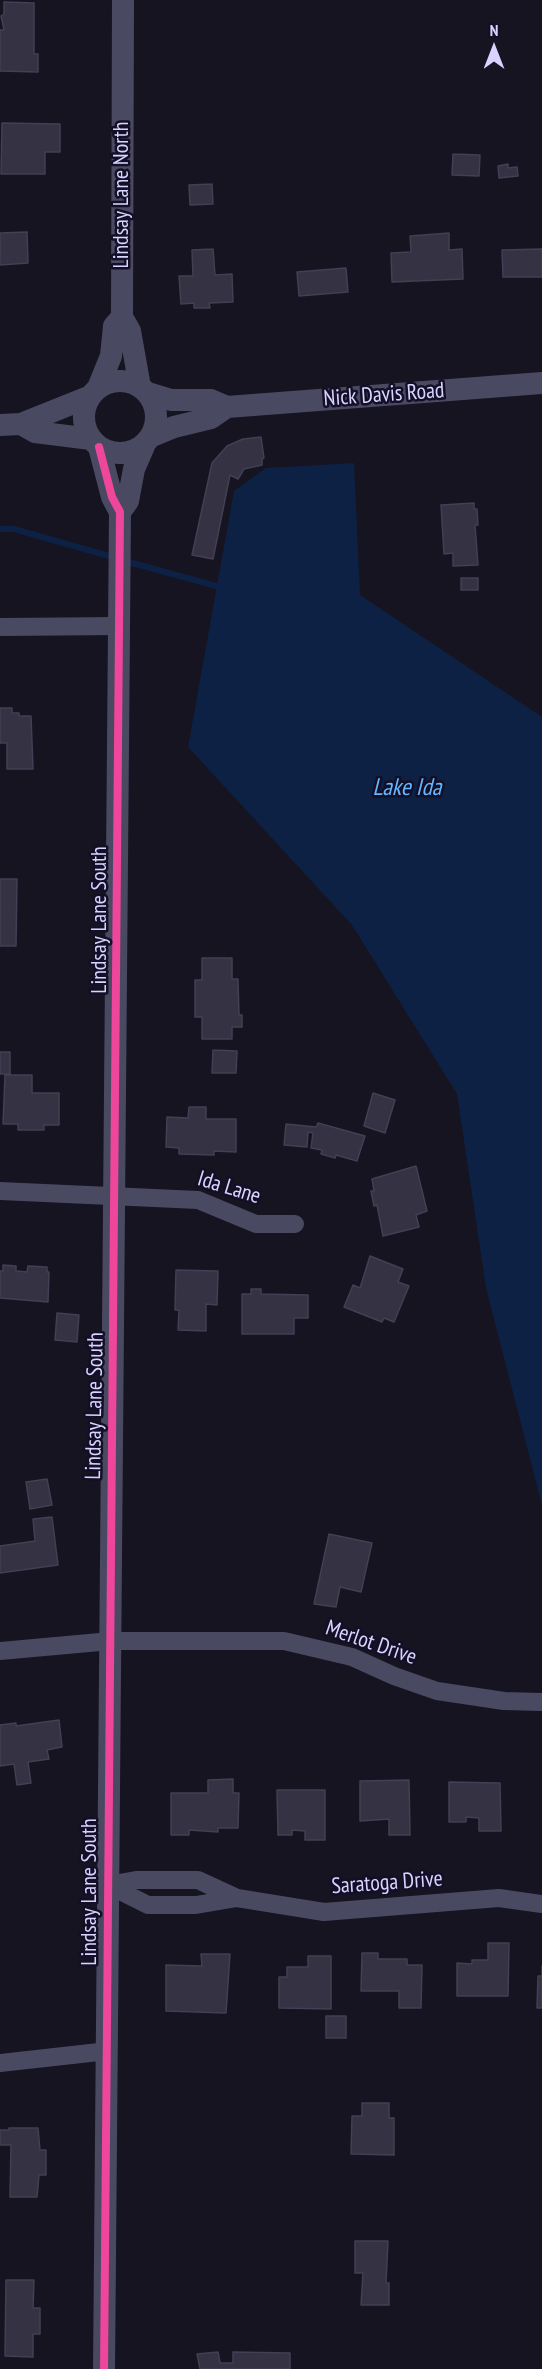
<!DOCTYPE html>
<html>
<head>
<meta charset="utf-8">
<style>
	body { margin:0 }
	#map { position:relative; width:542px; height:2369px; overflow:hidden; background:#161421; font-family:"PT Sans Narrow",sans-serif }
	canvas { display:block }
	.north { position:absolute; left:464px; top:18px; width:60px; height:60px; -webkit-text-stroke:4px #130f26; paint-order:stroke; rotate:0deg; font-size:16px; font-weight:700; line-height:24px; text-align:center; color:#d9d4ff }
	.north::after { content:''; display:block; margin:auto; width:21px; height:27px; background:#d9d4ff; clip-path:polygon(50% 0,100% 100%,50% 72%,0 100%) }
</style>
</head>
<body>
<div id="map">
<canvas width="542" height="2369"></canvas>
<div class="north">N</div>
</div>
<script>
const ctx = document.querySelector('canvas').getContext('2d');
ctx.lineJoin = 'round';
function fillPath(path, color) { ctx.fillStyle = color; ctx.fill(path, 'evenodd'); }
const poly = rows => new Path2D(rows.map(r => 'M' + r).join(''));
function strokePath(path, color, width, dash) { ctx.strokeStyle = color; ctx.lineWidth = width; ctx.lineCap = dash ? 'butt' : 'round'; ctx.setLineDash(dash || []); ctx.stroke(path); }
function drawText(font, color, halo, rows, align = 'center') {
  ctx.font = font + ' "PT Sans Narrow",sans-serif'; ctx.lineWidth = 5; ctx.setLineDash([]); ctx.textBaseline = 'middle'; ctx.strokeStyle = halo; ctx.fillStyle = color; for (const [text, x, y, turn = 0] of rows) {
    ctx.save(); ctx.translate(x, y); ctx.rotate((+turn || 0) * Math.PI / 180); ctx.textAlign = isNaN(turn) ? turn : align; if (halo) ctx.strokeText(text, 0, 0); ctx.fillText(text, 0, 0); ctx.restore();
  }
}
fillPath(poly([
	[354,463,360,595,542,717,542,1505,486,1288,457,1094,352,925,188,747,234,491,266,468]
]), '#0d2144');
strokePath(poly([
	[0,529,14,529,116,558],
	[125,561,220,587]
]), '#0d2144', 6);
const building = poly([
	[4,2,34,3,34,54,38,54,38,72,0,71,0,30,4,30,1,16,4,14,4,2],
	[2,123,60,124,60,152,45,152,45,174,1,174,2,123],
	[453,154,480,155,479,176,452,175,453,154],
	[508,164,508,168,517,167,518,176,499,178,498,166,508,164],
	[212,184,213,204,190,205,189,185,212,184],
	[27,232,28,263,0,265,0,233,27,232],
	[449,233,449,250,462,249,463,279,392,282,391,253,411,252,410,236,449,233],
	[213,249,215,275,232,274,233,302,209,303,210,308,194,308,194,303,181,304,179,276,193,276,192,250,213,249],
	[542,249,542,277,503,277,502,250,542,249],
	[346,268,348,292,299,296,297,272,346,268],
	[261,437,264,458,262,459,262,465,244,469,238,479,230,475,213,559,192,555,212,463,227,446,243,439,261,437],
	[474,503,474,509,477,509,478,525,475,525,478,565,453,566,453,553,444,554,441,505,474,503],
	[461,578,478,578,478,590,461,590,461,578],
	[0,708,12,708,12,713,19,713,19,716,31,716,33,769,7,769,7,743,0,743,0,708],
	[0,879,17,879,16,946,0,946,0,879],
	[202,958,232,958,232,979,238,979,239,1015,242,1015,242,1027,232,1027,232,1039,202,1039,202,1017,195,1017,195,980,202,980,202,958],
	[213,1050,237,1051,236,1073,212,1073,213,1050],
	[0,1052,10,1052,10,1074,0,1074,0,1052],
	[5,1075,32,1075,32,1093,59,1093,59,1125,44,1125,44,1130,18,1130,18,1124,3,1124,5,1075],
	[373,1093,395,1100,385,1133,364,1126,373,1093],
	[189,1107,206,1107,206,1119,236,1119,236,1152,214,1151,214,1155,179,1154,179,1148,166,1147,167,1117,188,1118,189,1107],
	[318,1123,365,1136,357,1161,336,1155,335,1158,321,1154,322,1150,311,1148,313,1133,308,1132,307,1147,284,1145,286,1124,316,1127,318,1123],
	[416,1166,427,1211,416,1215,419,1227,383,1236,377,1205,374,1206,371,1191,374,1191,372,1179,416,1166],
	[370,1256,403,1269,398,1282,409,1286,394,1322,384,1318,382,1322,344,1307,353,1285,360,1288,370,1256],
	[3,1265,16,1266,16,1271,27,1272,28,1266,47,1267,47,1272,49,1272,48,1302,0,1298,0,1271,3,1271,3,1265],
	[176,1270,218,1271,217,1305,206,1304,206,1331,178,1330,179,1310,175,1310,176,1270],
	[251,1289,261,1289,261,1294,308,1295,308,1318,294,1318,294,1334,242,1334,242,1294,251,1294,251,1289],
	[57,1313,79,1315,77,1342,55,1340,57,1313],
	[47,1479,52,1505,30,1509,26,1482,47,1479],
	[52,1517,58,1565,0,1573,0,1546,35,1541,33,1519,52,1517],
	[329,1534,372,1543,361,1592,340,1587,336,1607,314,1604,329,1534],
	[59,1720,62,1747,47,1750,49,1759,28,1762,31,1783,17,1785,14,1764,0,1766,0,1725,16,1723,16,1726,59,1720],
	[233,1779,233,1793,239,1793,238,1828,218,1828,218,1832,189,1830,189,1835,171,1835,171,1793,208,1793,208,1780,233,1779],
	[409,1780,410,1835,389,1835,389,1819,360,1821,360,1781,409,1780],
	[449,1782,500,1783,501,1831,479,1831,479,1818,466,1817,466,1822,449,1822,449,1782],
	[277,1790,325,1790,325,1840,305,1840,305,1831,292,1830,292,1835,278,1835,277,1790],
	[488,1943,509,1943,508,1996,457,1996,457,1963,472,1964,472,1960,488,1960,488,1943],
	[362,1953,378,1953,378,1959,407,1959,407,1965,422,1965,421,2008,399,2008,399,1991,361,1991,362,1953],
	[201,1954,230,1954,226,2013,166,2011,166,1965,202,1966,201,1954],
	[308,1956,331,1956,331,2009,279,2008,279,1977,287,1977,287,1967,308,1967,308,1956],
	[542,1966,542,2008,537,2008,538,1976,542,1976,542,1966],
	[326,2016,346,2016,346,2038,326,2038,326,2016],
	[362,2103,389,2103,389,2118,394,2118,394,2155,351,2154,352,2116,362,2116,362,2103],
	[9,2128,38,2128,40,2150,46,2150,46,2175,39,2175,37,2197,10,2197,11,2145,0,2145,0,2130,9,2130,9,2128],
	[355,2241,388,2241,386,2283,389,2283,389,2305,361,2305,363,2273,355,2273,355,2241],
	[6,2280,34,2280,33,2308,40,2308,40,2334,33,2334,33,2357,5,2356,6,2280],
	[218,2352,220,2363,233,2363,233,2352,290,2353,290,2369,200,2369,197,2354,218,2352]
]);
fillPath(building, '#343243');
strokePath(building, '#433f54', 1.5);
strokePath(poly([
	[0,627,119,626],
	[0,1191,198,1200,256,1224,295,1224],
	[0,1651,111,1641,284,1641,352,1657,394,1676,437,1691,504,1701,542,1702],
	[108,1885,136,1880,198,1880,237,1898,324,1912,499,1898,542,1904],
	[108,1885,148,1905,196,1905,237,1898],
	[0,2063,108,2051]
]), '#4a4962', 18);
strokePath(poly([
	[123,0,122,317,130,331,140,387],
	'84 417a36 36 0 1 1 72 0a36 36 0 1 1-72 0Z',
	[98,388,111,356,114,326,122,317],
	[148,393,171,400,211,400,227,407,542,383],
	[21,424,35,432,91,439],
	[0,425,21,424,91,396],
	[152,436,174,427,211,418,227,407],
	[99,447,112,497,120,512,104,2369],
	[120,512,128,501,134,469,144,446]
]), '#4a4962', 22);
strokePath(poly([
	[99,447,112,497,120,512,104,2369]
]), '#ed469a', 8);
drawText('22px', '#d9d4ff', '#130f26', [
	["Lindsay Lane North",122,195,-90],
	["Nick Davis Road",384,395,-4],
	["Lindsay Lane South",100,920,-90],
	["Ida Lane",229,1188,17],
	["Lindsay Lane South",95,1406,-89],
	["Merlot Drive",371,1643,19],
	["Saratoga Drive",387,1883,-4],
	["Lindsay Lane South",90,1892,-90]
]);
drawText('italic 24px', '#62b6ff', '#130f26', [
	["Lake Ida",407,788]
]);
</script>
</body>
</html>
